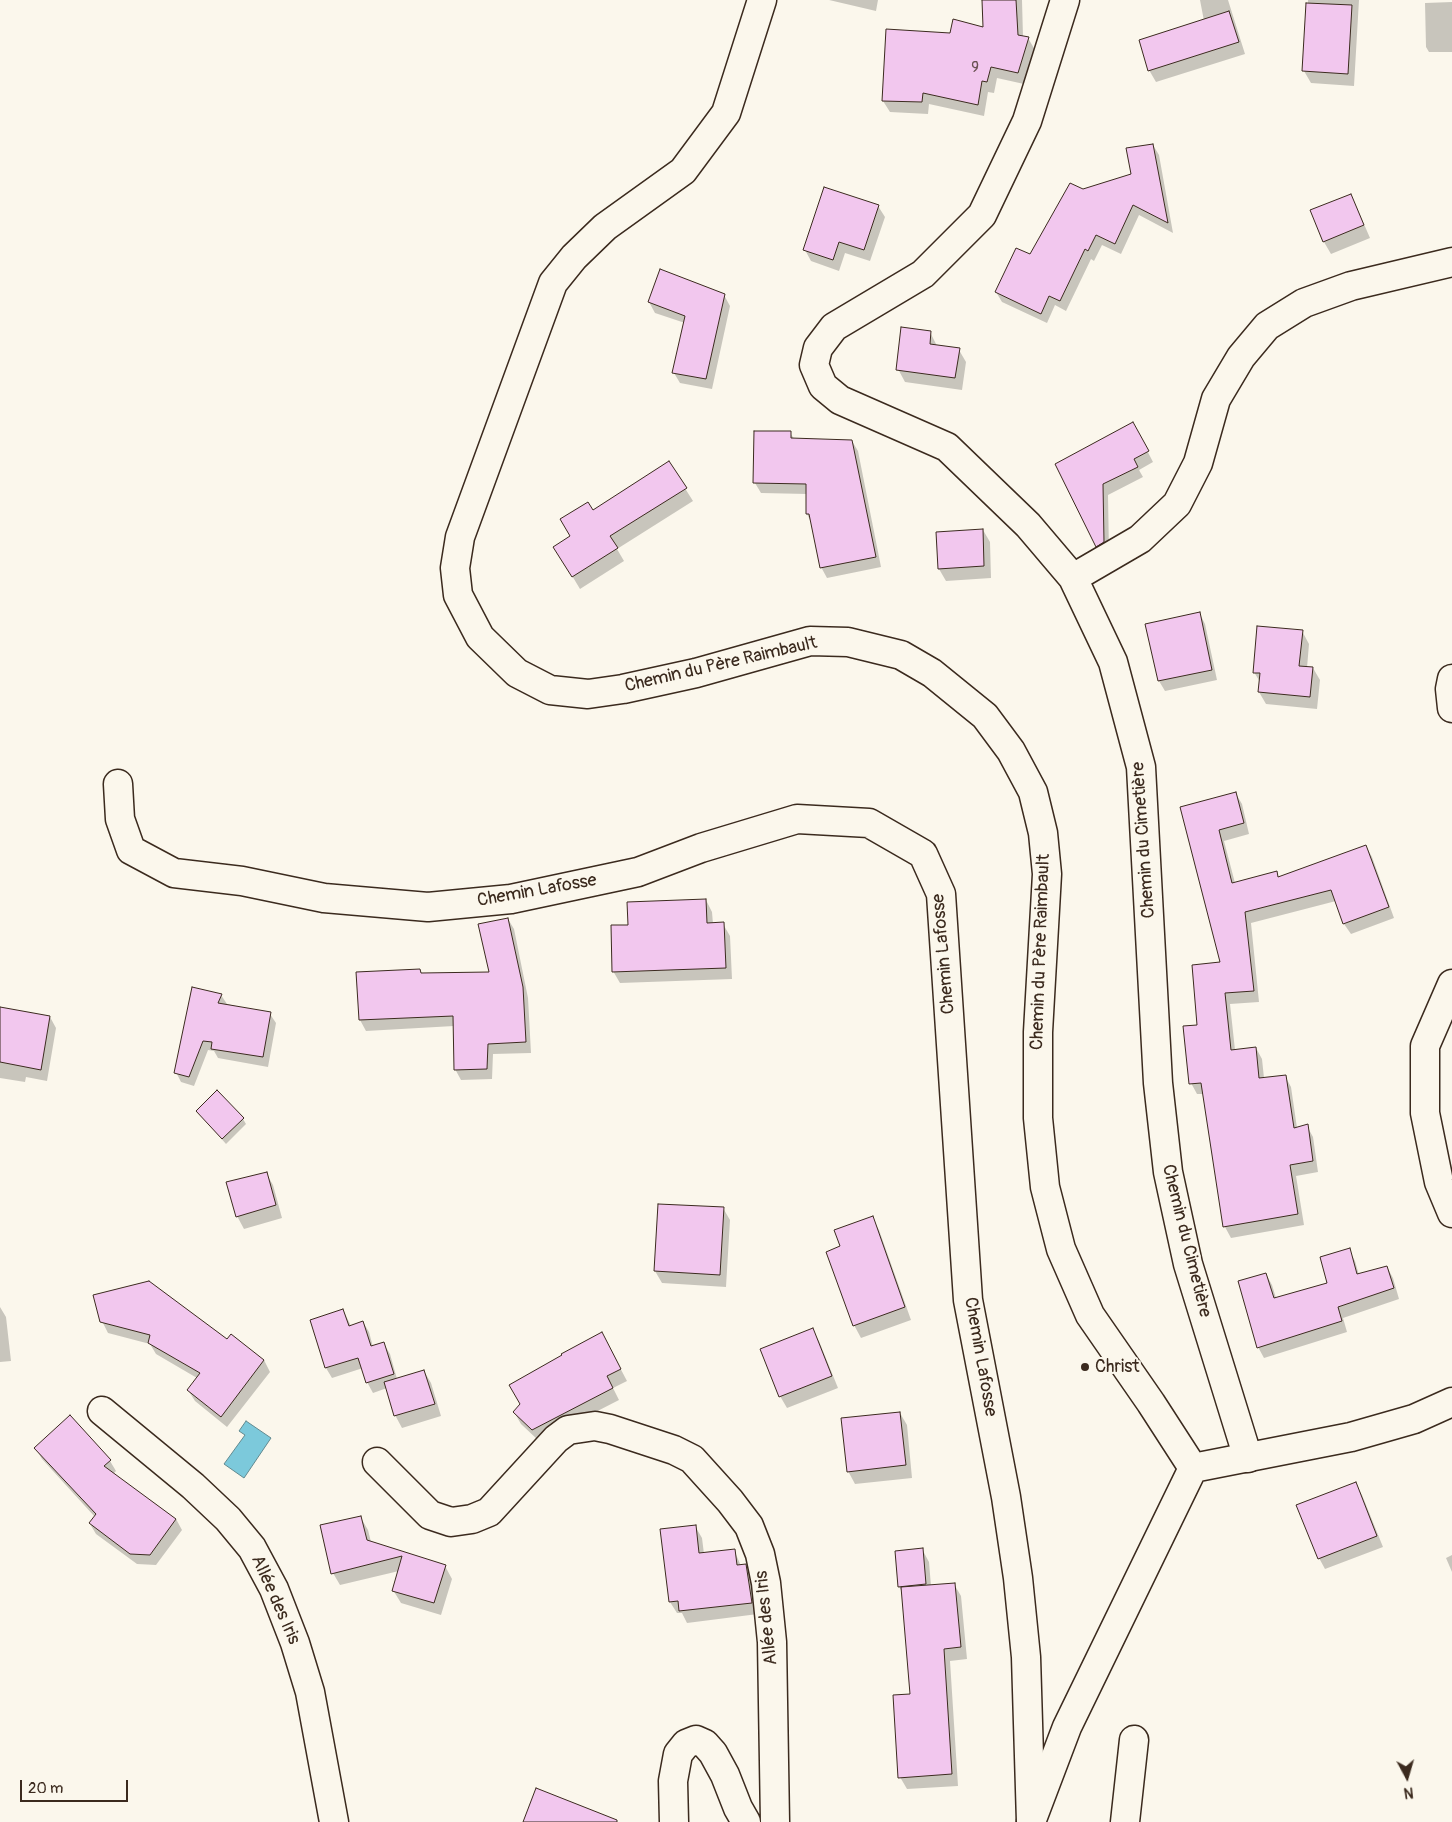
<!DOCTYPE html>
<html>
<head>
<meta charset="utf-8">
<style>
	body { margin:0 }
	#map { position:relative; width:1452px; height:1822px; overflow:hidden; background:#fbf7ec; font-family:Pangolin,sans-serif }
	canvas { display:block }
	.north { position:absolute; left:1382px; top:1752px; width:50px; height:50px; -webkit-text-stroke:4px #fbf7ec; paint-order:stroke; rotate:174deg; font-size:14px; font-weight:700; line-height:20px; text-align:center; color:#3b2a1e }
	.north::after { content:''; display:block; margin:auto; width:18px; height:22px; background:#3b2a1e; clip-path:polygon(50% 0,100% 100%,50% 72%,0 100%) }
	.scale { position:absolute; left:20px; top:1780px; width:108px; height:22px; box-sizing:border-box; border:2px solid #3b2a1e; border-top:0; padding-left:6px; font-size:15px; line-height:18px; white-space:nowrap; color:#3b2a1e; -webkit-text-stroke:4px #fbf7ec; paint-order:stroke }
</style>
</head>
<body>
<div id="map">
<canvas width="1452" height="1822"></canvas>
<div class="north">N</div>
<div class="scale">20 m</div>
</div>
<script>
const ctx = document.querySelector('canvas').getContext('2d');
ctx.lineJoin = 'round';
function fillPath(path, color) { ctx.fillStyle = color; ctx.fill(path, 'evenodd'); }
const poly = rows => new Path2D(rows.map(r => 'M' + r).join(''));
function strokePath(path, color, width, dash) { ctx.strokeStyle = color; ctx.lineWidth = width; ctx.lineCap = dash ? 'butt' : 'round'; ctx.setLineDash(dash || []); ctx.stroke(path); }
function drawText(font, color, halo, rows, align = 'center') {
  ctx.font = font + ' Pangolin,sans-serif'; ctx.lineWidth = 4; ctx.setLineDash([]); ctx.textBaseline = 'middle'; ctx.strokeStyle = halo; ctx.fillStyle = color; for (const [text, x, y, turn = 0] of rows) {
    ctx.save(); ctx.translate(x, y); ctx.rotate((+turn || 0) * Math.PI / 180); ctx.textAlign = isNaN(turn) ? turn : align; if (halo) ctx.strokeText(text, 0, 0); ctx.fillText(text, 0, 0); ctx.restore();
  }
}
const water = poly([
	[246,1421,271,1438,244,1478,224,1464,245,1435,239,1431,246,1421]
]);
fillPath(water, '#7cc9db');
strokePath(water, '#62898f', 1);
fillPath(poly([
	[829,0,878,0,876,11],
	[983,0,1022,0,1023,37,1028,38,1035,50,1024,84,997,78,994,93,988,92,984,116,929,104,928,114,890,112,883,101,951,34,984,28],
	[1200,0,1228,0,1245,54,1156,82,1149,70,1204,21],
	[1308,0,1359,0,1354,86,1311,83,1304,71],
	[1452,2,1452,52,1429,52,1426,47,1425,3],
	[1153,145,1159,155,1173,233,1139,215,1121,254,1102,245,1094,261,1091,259,1066,311,1055,305,1047,323,1002,302,996,292,1031,256,1083,191,1132,175],
	[1350,195,1357,208,1370,238,1331,254,1324,242,1311,211],
	[878,206,885,217,870,261,845,253,839,271,811,261,805,250],
	[724,295,730,306,712,389,680,383,674,373,685,323,655,313,649,302],
	[930,332,937,346,959,350,966,362,962,390,905,382,898,369],
	[790,433,795,440,852,441,858,451,881,567,827,578,821,567,812,524,807,514,807,494,761,493,755,483],
	[1138,433,1153,462,1139,470,1143,477,1108,495,1109,553,1103,556,1056,465],
	[669,463,693,501,617,549,624,561,580,589,562,559,572,536,592,512],
	[983,530,990,542,991,578,946,581,939,569],
	[1200,614,1205,624,1217,680,1165,691,1159,681,1146,625],
	[1302,631,1309,644,1307,668,1313,668,1320,680,1317,709,1266,704,1259,692,1260,682,1254,672],
	[1236,794,1242,804,1249,834,1224,841,1235,883,1276,873,1279,878,1366,846,1372,857,1394,918,1351,934,1344,924,1336,901,1251,923,1259,1002,1230,1004,1235,1050,1256,1048,1262,1059,1264,1078,1285,1076,1291,1087,1297,1128,1307,1126,1313,1137,1318,1172,1296,1176,1304,1225,1231,1238,1225,1227,1204,1094,1197,1094,1191,1083,1199,1026,1222,963,1182,808],
	[706,900,712,912,713,924,723,924,730,936,732,979,620,983,613,971,629,927],
	[508,919,514,929,528,998,531,1053,493,1054,492,1079,461,1080,455,1069,454,1026,366,1031,360,1020,358,974,420,970,422,974,490,973],
	[221,995,227,1004,270,1014,276,1023,268,1067,218,1058,214,1051,208,1050,194,1086,181,1082,176,1072],
	[50,1017,56,1028,47,1081,26,1077,25,1082,0,1078,0,1019],
	[197,1111,243,1119,246,1124,226,1144],
	[266,1173,273,1185,282,1218,244,1229,237,1216],
	[659,1205,723,1208,730,1220,726,1287,662,1283,655,1271],
	[872,1218,879,1230,911,1320,861,1338,854,1325,842,1247],
	[1349,1250,1355,1261,1359,1275,1387,1267,1393,1278,1399,1299,1343,1318,1347,1332,1264,1358,1258,1347,1266,1274,1272,1285,1276,1298,1328,1284],
	[0,1307,6,1317,11,1361,0,1362],
	[343,1310,351,1326,363,1322,369,1332,373,1347,384,1344,390,1354,397,1379,424,1371,431,1383,441,1416,402,1428,395,1415,387,1388,373,1393,367,1382,363,1368,332,1378,326,1368],
	[102,1321,227,1341,264,1360,270,1372,227,1427,195,1401,188,1390,197,1378,156,1354,150,1344,108,1333],
	[812,1329,819,1341,838,1388,787,1408,780,1396],
	[608,1345,627,1381,613,1388,619,1400,539,1441,521,1424,514,1412],
	[900,1413,907,1425,912,1478,855,1484,848,1471],
	[36,1449,110,1461,116,1471,113,1474,176,1519,182,1530,156,1565,137,1564,96,1534,90,1524,95,1517,42,1459],
	[1356,1484,1362,1495,1383,1547,1325,1569,1319,1558],
	[361,1518,368,1530,371,1542,445,1566,452,1579,441,1615,401,1603,393,1590,399,1571,340,1585,333,1573],
	[695,1526,702,1538,704,1554,734,1550,741,1566,745,1565,752,1577,758,1614,687,1623,682,1613,677,1613,670,1602],
	[922,1549,929,1562,931,1586,954,1584,961,1596,967,1659,950,1661,958,1786,907,1789,900,1777,911,1695,903,1593,899,1587],
	[1452,1555,1452,1572,1446,1558]
]), '#0003');
const building = poly([
	[982,0,1016,0,1018,35,1029,37,1018,73,991,67,987,82,982,81,978,105,923,93,922,102,882,101,886,29,950,33,953,19,983,27,982,0],
	[1306,3,1352,5,1348,74,1302,71,1306,3],
	[1229,11,1239,42,1148,71,1139,40,1229,11],
	[1153,144,1168,223,1133,205,1115,244,1096,235,1088,251,1085,249,1060,301,1049,296,1041,314,995,292,1016,248,1030,254,1070,183,1083,189,1131,174,1126,148,1153,144],
	[824,187,879,205,864,250,839,242,833,260,803,250,824,187],
	[1351,194,1364,225,1323,242,1310,210,1351,194],
	[660,269,725,294,706,379,672,373,685,316,648,302,660,269],
	[901,327,931,331,930,344,960,348,955,378,896,370,901,327],
	[1133,422,1149,451,1134,459,1138,467,1103,484,1104,542,1096,547,1055,464,1133,422],
	[754,431,791,431,791,438,852,440,876,557,820,568,809,514,806,514,806,484,753,483,754,431],
	[669,461,687,488,610,536,618,548,572,577,553,547,570,536,560,519,588,502,593,510,669,461],
	[983,529,984,566,938,569,936,532,983,529],
	[1200,612,1212,670,1158,681,1145,624,1200,612],
	[1257,626,1303,630,1299,666,1313,667,1310,697,1258,692,1260,673,1253,673,1257,626],
	[1236,792,1244,823,1219,830,1232,883,1277,871,1278,877,1366,845,1389,907,1343,924,1331,890,1245,912,1254,991,1225,993,1231,1050,1256,1047,1259,1078,1286,1075,1294,1128,1308,1124,1313,1161,1290,1165,1298,1214,1223,1227,1201,1083,1189,1084,1183,1026,1197,1025,1192,965,1220,962,1180,807,1236,792],
	[706,899,707,923,724,922,726,968,612,972,611,925,628,925,627,902,706,899],
	[508,918,523,987,526,1042,488,1044,487,1069,454,1070,453,1016,359,1020,356,972,420,969,421,973,489,972,478,924,508,918],
	[192,987,222,994,218,1003,271,1012,263,1057,211,1049,212,1042,203,1041,189,1077,174,1073,192,987],
	[0,1007,50,1016,41,1070,0,1062,0,1007],
	[217,1090,244,1118,222,1139,196,1111,217,1090],
	[267,1172,276,1205,236,1217,226,1182,267,1172],
	[658,1204,724,1207,720,1275,654,1271,658,1204],
	[873,1216,905,1307,853,1326,826,1252,840,1246,834,1230,873,1216],
	[1350,1248,1357,1274,1387,1266,1394,1288,1338,1307,1342,1321,1257,1348,1238,1281,1266,1273,1274,1298,1327,1283,1320,1257,1350,1248],
	[149,1281,227,1339,231,1334,264,1360,221,1417,187,1390,200,1373,148,1343,150,1335,100,1322,93,1295,149,1281],
	[343,1309,349,1326,363,1321,371,1346,384,1342,394,1374,366,1383,358,1358,325,1368,310,1320,343,1309],
	[813,1328,832,1376,779,1397,760,1349,813,1328],
	[602,1332,621,1369,607,1376,613,1388,532,1430,513,1412,520,1404,509,1385,562,1355,561,1354,602,1332],
	[424,1370,435,1404,394,1416,384,1382,424,1370],
	[900,1412,906,1465,847,1472,841,1418,900,1412],
	[70,1415,111,1460,104,1466,176,1519,150,1555,130,1554,89,1523,96,1514,34,1448,70,1415],
	[1356,1482,1377,1536,1318,1559,1296,1505,1356,1482],
	[361,1516,367,1540,446,1565,434,1603,392,1591,402,1556,331,1574,320,1525,361,1516],
	[696,1525,699,1553,735,1549,737,1565,746,1564,752,1603,679,1611,678,1601,669,1602,660,1529,696,1525],
	[923,1548,926,1584,898,1587,895,1551,923,1548],
	[955,1583,961,1647,944,1649,952,1774,898,1778,893,1695,910,1694,901,1587,955,1583],
	[536,1788,617,1820,617,1822,523,1822,536,1788]
]);
fillPath(building, '#f2c7ee');
strokePath(building, '#3b2a1e', 1);
const street = poly([
	[1065,0,1027,121,982,215,923,274,834,327,818,348,814,365,823,386,840,400,947,447,1028,525,1073,578,1113,662,1141,767,1158,1083,1168,1172,1188,1264,1248,1458],
	[1073,578,1140,539,1177,504,1198,463,1216,399,1241,357,1267,326,1304,303,1351,286,1452,262],
	[118,784,120,819,131,850,174,873,242,881,324,898,428,907,511,899,638,872,701,848,797,819,869,823,923,854,941,894,968,1300,1006,1497,1018,1578,1026,1657,1031,1822],
	[102,1411,193,1486,228,1519,252,1548,274,1589,295,1643,310,1692,334,1822],
	[377,1462,430,1515,451,1522,472,1519,489,1512,556,1439,568,1430,595,1426,610,1429,674,1450,692,1459,730,1501,749,1526,760,1554,766,1583,772,1642,775,1822],
	[674,1822,673,1781,678,1754,686,1744,696,1740,705,1744,713,1753,725,1775,738,1808,746,1822],
	[1125,1822,1134,1740]
]);
const secondary = poly([
	[762,0,726,113,683,171,605,227,574,257,553,283,460,537,455,568,458,595,480,637,517,673,550,690,588,694,623,689,696,673,810,641,848,642,901,655,932,673,985,716,1011,751,1033,792,1043,833,1047,874,1038,1032,1038,1118,1045,1187,1061,1249,1090,1315,1151,1403,1193,1468,1351,1437,1414,1419,1452,1402],
	[1452,679,1450,689,1452,708],
	[1452,984,1425,1046,1425,1113,1439,1182,1452,1213],
	[1031,1822,1067,1727,1193,1468]
]);
strokePath(street, '#3b2a1e', 31);
strokePath(secondary, '#3b2a1e', 31);
strokePath(street, '#fbf7ec', 28);
strokePath(secondary, '#fbf7ec', 28);
for (const [x, y, r, color] of [
	[1085,1367,5,"#3b2a1e"]
]) { const dot = new Path2D(); dot.arc(x, y, r, 0, 2 * Math.PI); ctx.fillStyle = color; ctx.fill(dot); strokePath(dot, '#fbf7ec', 2); }
drawText('15px', '#695152', null, [
	["9",975,68]
]);
drawText('18px', '#3b2a1e', '#fbf7ec', [
	["Chemin du Père Raimbault",721,665,-13],
	["Chemin du Cimetière",1144,840,-94],
	["Chemin Lafosse",537,891,-10],
	["Chemin du Père Raimbault",1041,952,-88],
	["Chemin Lafosse",944,954,-95],
	["Chemin du Cimetière",1186,1241,76],
	["Chemin Lafosse",980,1357,80],
	["Allée des Iris",275,1600,66],
	["Allée des Iris",767,1618,-96]
]);
drawText('18px', '#3b2a1e', '#fbf7ec', [
	["Christ",1095,1367]
], 'left');
</script>
</body>
</html>
